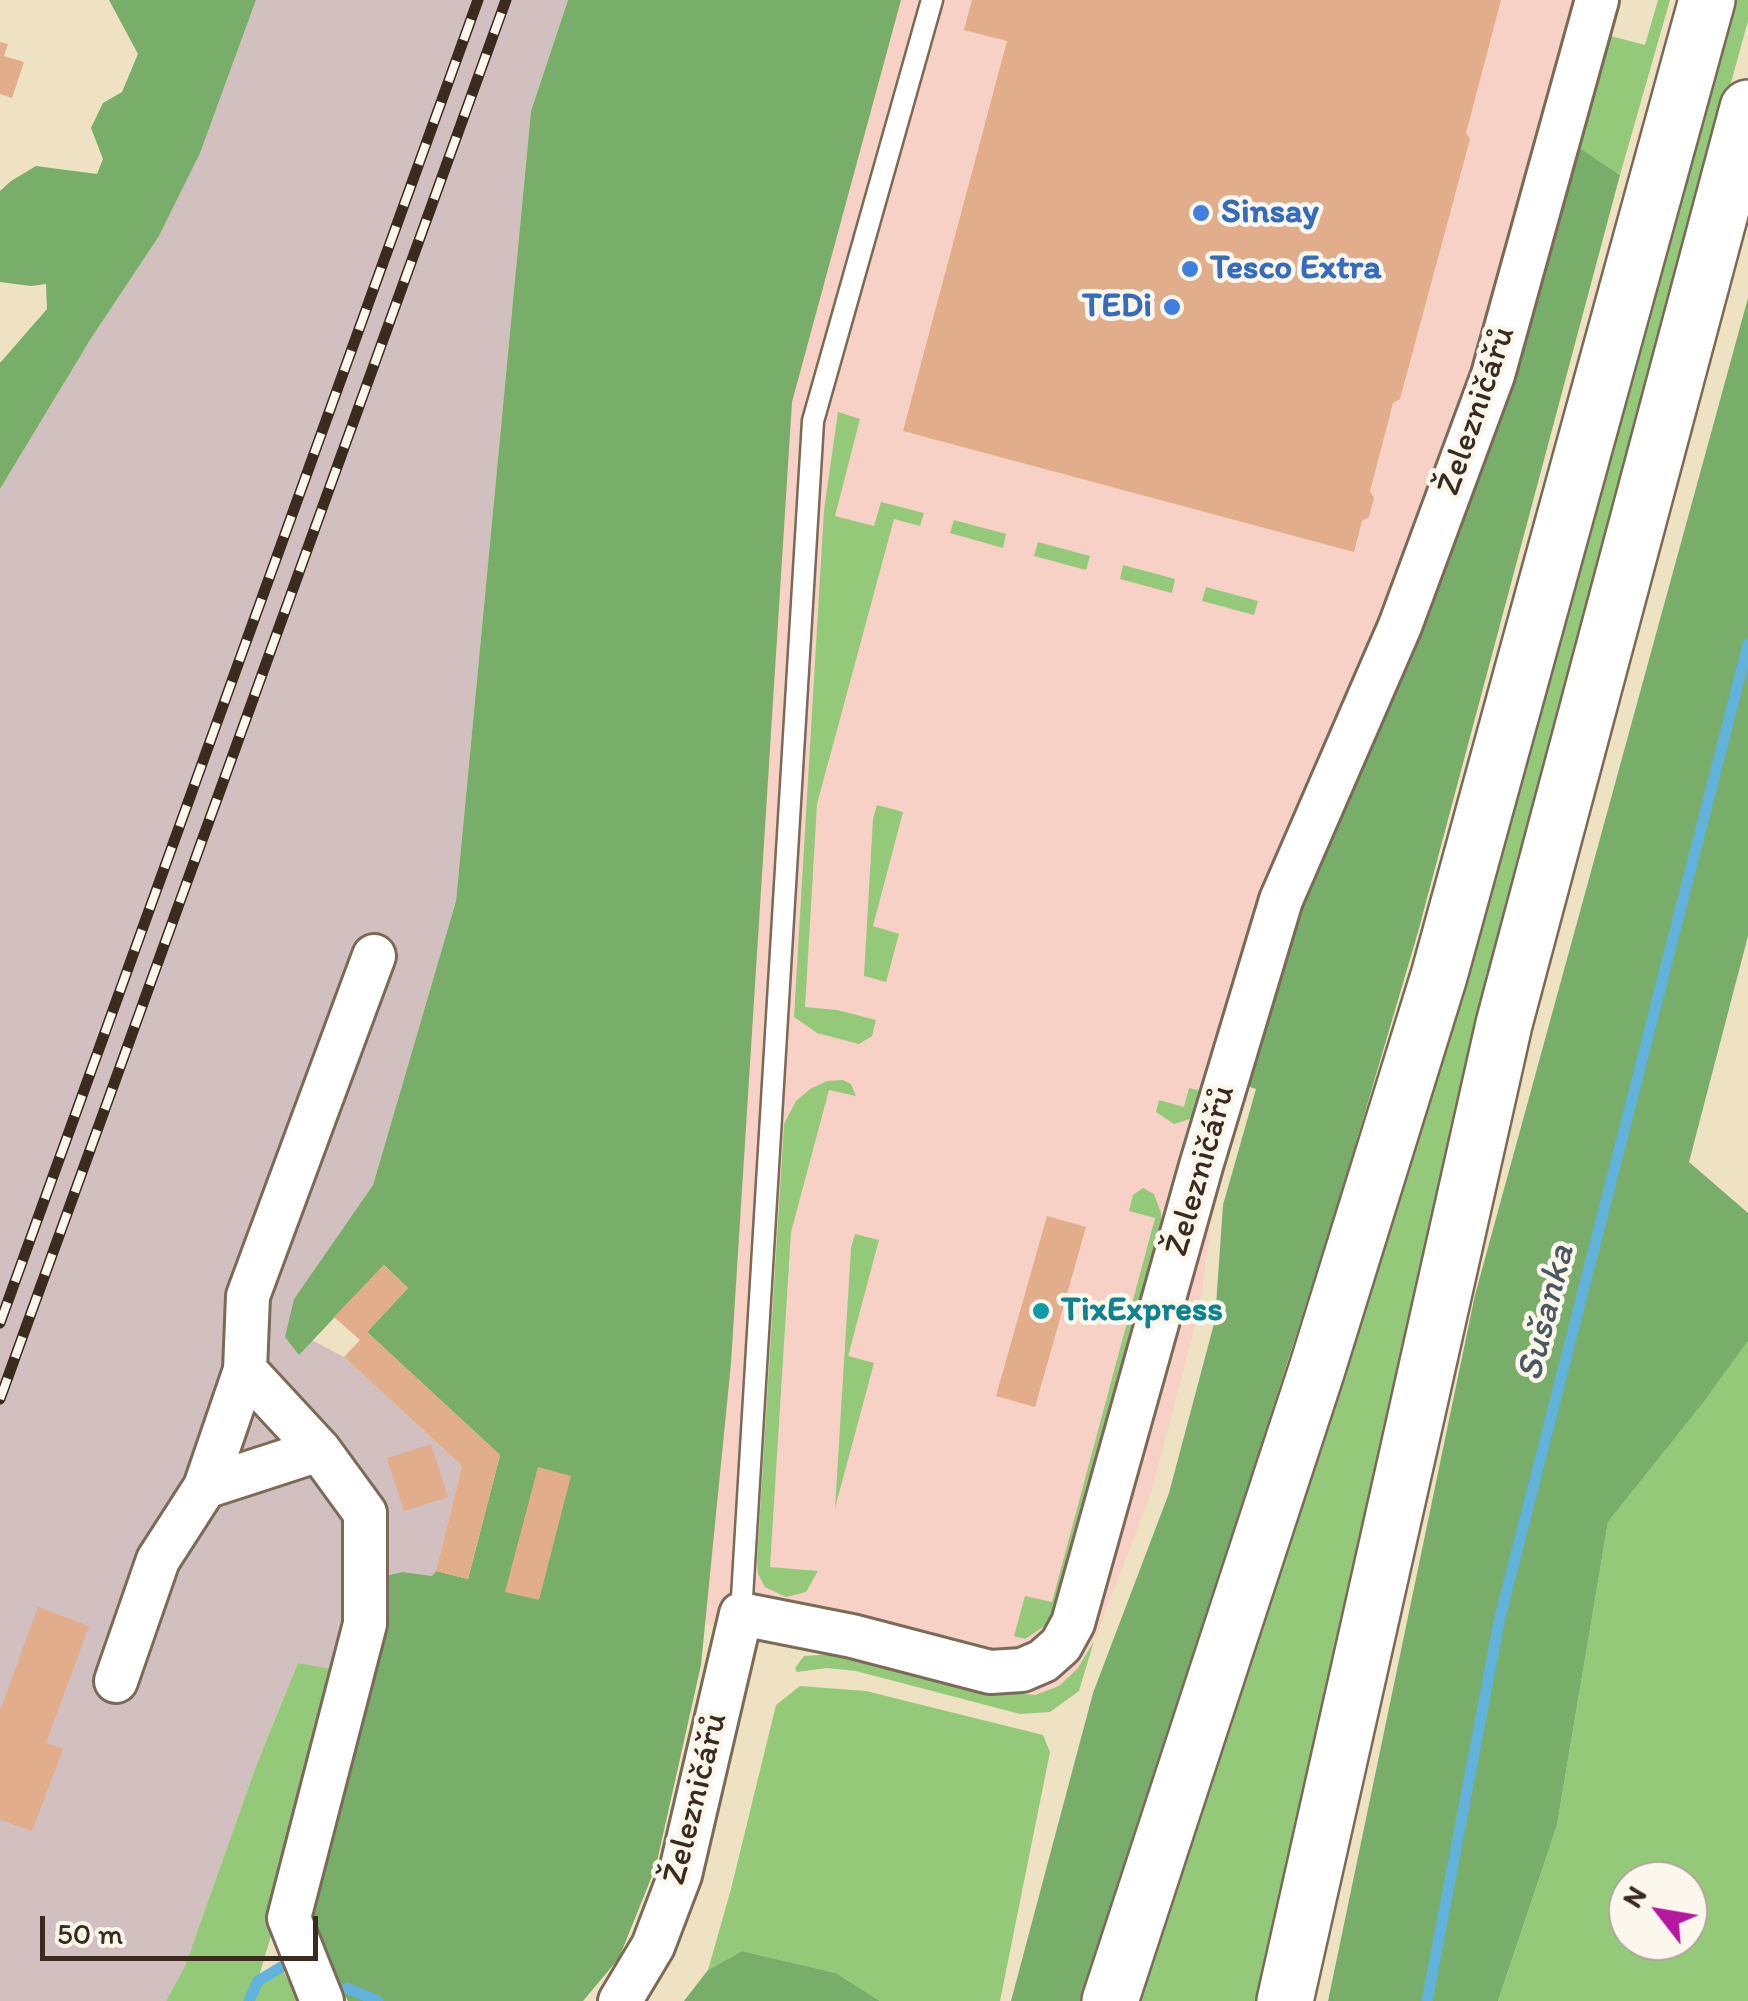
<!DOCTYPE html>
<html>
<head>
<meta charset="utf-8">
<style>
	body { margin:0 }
	#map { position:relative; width:1748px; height:2001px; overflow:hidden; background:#efe2c2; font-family:Itim,sans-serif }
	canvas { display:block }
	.north { position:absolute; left:1608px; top:1861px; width:100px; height:100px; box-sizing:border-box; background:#fbf7ec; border:2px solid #aea59a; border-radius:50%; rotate:301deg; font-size:28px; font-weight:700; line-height:40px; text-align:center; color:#3b2a1e }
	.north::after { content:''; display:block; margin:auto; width:35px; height:45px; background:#b5179e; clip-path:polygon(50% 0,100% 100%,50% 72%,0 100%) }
	.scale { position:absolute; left:40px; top:1916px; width:278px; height:45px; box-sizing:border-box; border:5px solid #3b2a1e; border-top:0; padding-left:12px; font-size:30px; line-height:35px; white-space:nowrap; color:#3b2a1e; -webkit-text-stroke:8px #fbf7ec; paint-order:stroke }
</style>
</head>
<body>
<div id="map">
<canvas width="1748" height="2001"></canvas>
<div class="north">N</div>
<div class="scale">50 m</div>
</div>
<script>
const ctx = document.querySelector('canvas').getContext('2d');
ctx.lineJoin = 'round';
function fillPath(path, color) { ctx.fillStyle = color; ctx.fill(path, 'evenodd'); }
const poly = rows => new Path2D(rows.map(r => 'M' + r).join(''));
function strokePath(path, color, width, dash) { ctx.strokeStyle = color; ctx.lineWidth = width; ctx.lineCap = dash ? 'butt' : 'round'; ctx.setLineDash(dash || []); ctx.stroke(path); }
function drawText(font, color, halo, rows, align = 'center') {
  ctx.font = font + ' Itim,sans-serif'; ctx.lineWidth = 9; ctx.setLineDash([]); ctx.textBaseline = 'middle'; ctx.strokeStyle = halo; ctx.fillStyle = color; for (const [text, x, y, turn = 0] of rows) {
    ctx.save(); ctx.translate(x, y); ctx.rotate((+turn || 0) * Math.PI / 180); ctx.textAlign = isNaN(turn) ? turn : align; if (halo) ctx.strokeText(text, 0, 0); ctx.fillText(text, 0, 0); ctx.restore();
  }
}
fillPath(poly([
	[871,0,1620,0,1498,416,1247,1078,1211,1223,1200,1307,1151,1494,1094,1641,1078,1668,1059,1686,1035,1695,995,1691,713,1625,678,1621,747,489]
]), '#f7d1c6');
fillPath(poly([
	[256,0,568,0,531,111,456,901,373,1185,294,1299,299,1354,312,1340,344,1357,462,1466,436,1571,432,1576,403,1572,361,1675,298,1663,256,1766,185,1966,166,2001,0,2001,0,489,90,340,159,236,200,152]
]), '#d2bfbf');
fillPath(poly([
	[1658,0,1670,0,1620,175,1571,142,1603,34,1645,45],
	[1731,0,1748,0,1748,21,1664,326,1265,2001,1134,2001],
	[838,412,860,419,835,516,874,526,881,502,924,513,920,526,894,519,817,804,805,1007,837,1010,876,1020,872,1036,859,1044,817,1033,794,1017,824,510],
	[954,520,1006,534,1003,548,950,533],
	[1038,542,1090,556,1086,570,1034,556],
	[1123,565,1175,579,1172,593,1120,579],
	[1206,587,1258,601,1254,615,1202,601],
	[877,805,903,812,873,926,899,934,886,982,864,976,873,819],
	[843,1080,851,1084,856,1096,829,1090,791,1232,770,1567,818,1571,806,1592,786,1597,765,1587,758,1574,757,1562,784,1124,796,1101,810,1089,827,1081],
	[1189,1088,1206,1092,1201,1108,1193,1118,1174,1124,1156,1112,1159,1100,1184,1107],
	[1143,1188,1154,1194,1161,1213,1162,1234,1052,1621,1025,1639,1014,1636,1025,1596,1052,1602,1155,1218,1129,1211,1133,1195],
	[855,1234,879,1240,848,1356,874,1363,835,1508,851,1248],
	[1748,1341,1748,2001,1498,2001,1557,1825,1608,1522,1703,1403],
	[1628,1881,1688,1881,1688,1941,1628,1941],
	[1094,1641,1079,1691,1050,1712,1020,1714,856,1671,827,1668,797,1672,795,1668,804,1656,847,1653,995,1691,1035,1695,1059,1686,1078,1668],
	[298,1663,343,1671,305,1824,258,1979,281,1967,299,2001,166,2001,185,1966,256,1766],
	[800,1686,866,1691,1043,1735,1050,1752,1000,2001,880,2001,836,1973,742,1951,708,1970,731,1889,776,1705]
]), '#95c97a');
fillPath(poly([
	[109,0,256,0,200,153,159,236,90,340,0,489,0,363,47,309,46,284,31,286,0,282,0,191,11,181,36,166,97,174,103,159,91,128,103,103,122,92,138,54],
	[568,0,901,0,792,402,731,1363,701,1665,656,1866,619,1958,583,2001,348,2001,317,1946,310,1912,377,1578,403,1572,432,1576,436,1571,468,1579,500,1455,367,1332,408,1288,384,1265,299,1355,285,1337,294,1299,373,1185,456,901,531,111],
	[1571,142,1620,175,1418,932,1340,1197,1084,2001,1011,2001,1093,1693,1169,1493,1215,1320,1223,1205,1256,1089,1241,1084,1285,925],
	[1748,298,1748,936,1689,1162,1748,1213,1748,1341,1703,1403,1608,1522,1557,1825,1498,2001,1328,2001,1475,1295],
	[742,1951,836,1973,880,2001,684,2001,708,1970]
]), '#78ad6a');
strokePath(poly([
	[347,1988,378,2001],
	[249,2001,258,1981,288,1963],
	[1427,2001,1500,1617,1748,644]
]), '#61b3dc', 11);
fillPath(poly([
	[972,0,1501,0,1466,133,1470,139,1400,399,1393,403,1370,491,1374,498,1369,517,1362,521,1354,552,903,431,1007,41,964,30],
	[0,42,8,44,4,56,24,62,12,98,0,94],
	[1047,1216,1086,1227,1035,1407,996,1396],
	[384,1265,408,1288,367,1332,500,1455,468,1579,436,1571,462,1466,344,1357,360,1340,334,1317],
	[431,1444,448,1497,404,1511,387,1458],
	[538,1467,571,1476,539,1600,505,1592],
	[38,1607,89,1626,46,1743,63,1749,32,1831,0,1820,0,1711]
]), '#e1ad8a');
const lane = poly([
	[741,1614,813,421,932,0]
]);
const street = poly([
	[245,1370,319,1450,365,1513,365,1624,289,1918,322,2001],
	[205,1487,319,1450],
	[116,1681,158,1560,205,1487,245,1370,248,1296,374,956],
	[620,2001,653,1946,680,1875,741,1614,852,1636,990,1672,1022,1670,1043,1661,1061,1645,1073,1623,1201,1166,1281,900,1400,626,1493,375,1597,0]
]);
const secondary = poly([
	[1110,2001,1317,1369,1439,976,1707,0],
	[1285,2001,1504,1024,1748,108]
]);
strokePath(lane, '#7a6a57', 25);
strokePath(street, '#7a6a57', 48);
strokePath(secondary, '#7a6a57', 60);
strokePath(lane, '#fff', 20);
strokePath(street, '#fff', 42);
strokePath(secondary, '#fff', 55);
const rail = poly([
	[0,1323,478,0],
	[0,1399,506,0]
]);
strokePath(rail, '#3b2a1e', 11);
strokePath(rail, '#fbf7ec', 8, [22]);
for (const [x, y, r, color] of [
	[1201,213,10,"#3f7fe0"],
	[1190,269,10,"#3f7fe0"],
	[1172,307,10,"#3f7fe0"],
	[1041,1311,10,"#0f9aa8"]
]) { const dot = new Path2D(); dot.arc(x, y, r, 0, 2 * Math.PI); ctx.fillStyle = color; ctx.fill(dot); strokePath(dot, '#fbf7ec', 4); }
drawText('bold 35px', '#366cbe', '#fbf7ec', [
	["Sinsay",1221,213],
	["Tesco Extra",1210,269],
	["TEDi",1152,307,"right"]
], 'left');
drawText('35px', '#3b2a1e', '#fbf7ec', [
	["Železničářů",1477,411,-71],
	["Železničářů",1201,1171,-74],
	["Železničářů",696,1799,-76]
]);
drawText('bold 35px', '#0d838f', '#fbf7ec', [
	["TixExpress",1061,1311]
], 'left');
drawText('italic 38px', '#485a60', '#fbf7ec', [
	["Sušanka",1547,1313,-76]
]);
</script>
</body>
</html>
